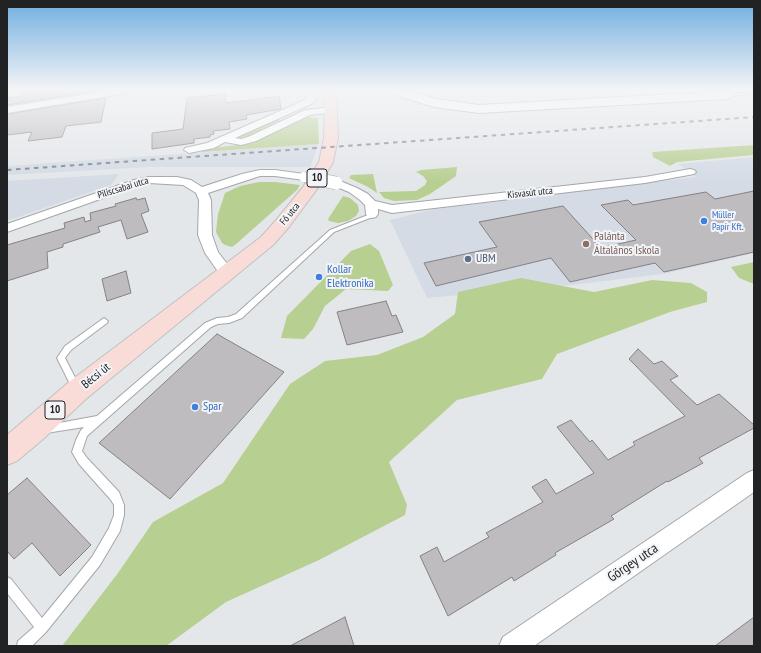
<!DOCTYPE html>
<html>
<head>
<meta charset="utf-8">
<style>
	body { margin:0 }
	#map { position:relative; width:761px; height:653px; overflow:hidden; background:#e4e7ea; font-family:"PT Sans Narrow",sans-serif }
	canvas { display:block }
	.frame { position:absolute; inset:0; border:8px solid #212223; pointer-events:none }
</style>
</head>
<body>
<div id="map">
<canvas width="761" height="653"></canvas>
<div class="frame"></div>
</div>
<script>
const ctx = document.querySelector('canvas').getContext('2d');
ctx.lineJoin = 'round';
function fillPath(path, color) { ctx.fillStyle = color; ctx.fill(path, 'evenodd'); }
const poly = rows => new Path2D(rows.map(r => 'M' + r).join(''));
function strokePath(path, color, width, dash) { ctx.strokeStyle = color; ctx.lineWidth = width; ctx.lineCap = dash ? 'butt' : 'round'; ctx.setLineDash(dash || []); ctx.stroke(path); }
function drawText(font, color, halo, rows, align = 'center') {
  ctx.font = font + ' "PT Sans Narrow",sans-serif'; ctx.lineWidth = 4; ctx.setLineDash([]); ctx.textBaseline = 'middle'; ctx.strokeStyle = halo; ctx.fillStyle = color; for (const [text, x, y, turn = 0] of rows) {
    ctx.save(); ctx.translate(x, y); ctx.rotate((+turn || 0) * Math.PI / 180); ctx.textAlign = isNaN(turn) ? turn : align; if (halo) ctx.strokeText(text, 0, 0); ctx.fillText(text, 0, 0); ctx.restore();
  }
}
fillPath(poly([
	[319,144,310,167,151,167,7,175,7,166],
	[754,157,754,253,663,274,571,285,427,298,390,220,434,209,696,177,678,164],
	[119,174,111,185,7,221,7,181]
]), '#d4dbe5');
fillPath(poly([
	[304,117,318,118,319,144,202,152,203,150,213,148,252,143],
	[275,118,280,120,249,136,241,138,236,137],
	[754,145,754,155,677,162,670,166,653,157,652,152],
	[457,167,456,176,430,194,417,200,394,201,384,198,379,192,416,191,425,185,427,181,423,176,416,172,421,170],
	[373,174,377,193,368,187,349,178,351,175],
	[259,182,275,182,300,185,297,190,235,245,232,247,225,245,222,243,216,232,218,214,225,193,240,186],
	[343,196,350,198,358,205,359,211,356,216,348,221,338,223,329,221,328,219],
	[370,244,379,251,393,285,388,291,346,289,325,306,313,329,304,339,281,338,287,316,351,251],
	[754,262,754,284,739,278,731,267],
	[521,278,594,292,652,280,691,283,707,292,707,302,670,312,557,354,542,379,457,400,389,462,407,505,405,515,319,560,226,602,166,646,62,646,118,573,153,522,223,483,290,384,325,361,377,355,423,337,455,314,458,292]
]), '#b8cf92');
const building = poly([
	[33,90,101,90,7,105,7,98,19,97,21,92,33,90],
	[225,94,226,103,279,96,281,109,246,115,247,119,229,122,230,129,213,131,214,134,210,135,210,137,194,139,194,143,152,149,152,133,183,129,187,98,225,94],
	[106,98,101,122,66,126,62,137,28,141,32,132,7,135,7,114,106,98],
	[754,191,754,252,664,272,655,263,570,282,551,258,436,286,424,263,497,247,479,222,563,206,601,248,636,240,601,205,628,200,633,205,706,192,715,199,754,191],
	[136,198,137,200,145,198,149,211,141,214,148,232,127,239,121,220,98,227,100,232,63,244,63,247,47,252,48,268,7,281,7,245,65,228,64,223,84,217,85,222,91,220,90,213,116,206,115,204,136,198],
	[126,271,131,293,107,301,102,279,126,271],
	[386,301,392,316,396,315,403,332,347,345,337,312,386,301],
	[217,334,284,372,170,499,99,443,217,334],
	[638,349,654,364,662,361,678,376,670,380,697,405,719,394,754,425,754,428,699,458,703,463,668,482,667,481,611,516,614,519,555,553,556,555,514,581,512,577,448,616,420,556,437,547,444,562,489,537,486,533,543,502,532,487,546,479,556,494,594,473,557,427,571,420,590,442,592,440,608,460,635,445,633,442,685,416,629,359,638,349],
	[27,478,91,545,60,576,32,543,14,559,7,551,7,495,27,478],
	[345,617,354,646,290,646,345,617],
	[754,617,754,646,715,646,754,617]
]);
fillPath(building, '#bfbcc0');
strokePath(building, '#838184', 1);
const lane = poly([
	[754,92,754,94,727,96,725,95,727,94,754,92],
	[373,213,375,214,375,216,334,232,242,318,229,323,218,324,211,327,87,436,82,451,87,458,119,492,124,505,124,515,120,531,100,565,46,632,32,646,17,646,18,641,34,627,7,593,7,577,11,579,42,618,92,557,109,528,114,515,114,505,111,500,79,464,72,452,76,440,81,430,84,427,46,433,43,432,41,429,43,426,97,416,205,323,217,318,228,317,236,314,330,230,373,213],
	[104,318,108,321,107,323,71,350,65,358,81,389,80,392,77,393,74,392,57,358,65,346,104,318]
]);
const street = poly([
	[111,90,131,90,127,93,7,113,7,107,111,90],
	[313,93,317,96,315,101,311,104,235,138,241,139,248,137,305,110,331,107,334,108,336,110,334,112,310,115,256,141,245,144,241,145,225,142,214,148,189,153,184,150,185,148,207,143,305,100,310,94,313,93],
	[690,169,694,170,696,172,694,174,645,183,392,213,378,209,378,214,376,217,372,218,368,217,366,214,365,205,360,200,349,192,332,185,330,183,332,181,336,180,340,181,357,188,368,194,375,201,392,205,645,177,690,169],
	[260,170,275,170,304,174,308,175,310,177,308,179,304,180,275,176,260,176,208,193,211,200,212,235,218,252,234,273,232,277,227,278,222,277,205,253,198,235,199,200,196,193,183,185,149,183,137,186,7,232,7,224,134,180,149,177,177,177,191,180,202,187,242,174,260,170],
	[754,470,754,492,534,646,499,646,503,637,747,473,754,470]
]);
const secondary = poly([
	[387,90,406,90,436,99,479,105,727,91,731,92,733,95,731,98,727,99,479,113,434,107,389,93,387,90]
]);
const primary = poly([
	[322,90,334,90,337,110,338,138,333,162,317,189,289,227,273,245,87,398,42,440,17,461,7,465,7,435,69,382,261,237,277,219,303,187,319,162,324,138,325,110,322,90]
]);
strokePath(lane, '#a4a6a9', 2);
strokePath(street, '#a4a6a9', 2);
strokePath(secondary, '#a4a6a9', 2);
strokePath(primary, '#c1c1c1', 2);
fillPath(lane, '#fff');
fillPath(street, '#fff');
fillPath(secondary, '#fff');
fillPath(primary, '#f9dcd8');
strokePath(poly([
	[7,170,754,117]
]), '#828486', 2, [4.5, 4.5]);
const streetBridgeFar1 = poly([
	[304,177,317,179]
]);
const streetBridge = poly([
	[312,178,336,183]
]);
strokePath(streetBridgeFar1, '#a4a6a9', 11, []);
strokePath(streetBridge, '#a4a6a9', 14, []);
strokePath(streetBridgeFar1, '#fff', 10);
strokePath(streetBridge, '#fff', 13);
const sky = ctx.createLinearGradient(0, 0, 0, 182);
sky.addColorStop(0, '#70aedf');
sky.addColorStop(0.49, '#f3f4f6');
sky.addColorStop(1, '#f3f4f600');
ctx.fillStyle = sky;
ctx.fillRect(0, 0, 761, 182);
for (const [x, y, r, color] of [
	[704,221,4,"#3f7fe0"],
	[586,244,4,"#8d6e63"],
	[468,259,4,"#5c6f8a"],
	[319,277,4,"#3f7fe0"],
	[195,407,4,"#3f7fe0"]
]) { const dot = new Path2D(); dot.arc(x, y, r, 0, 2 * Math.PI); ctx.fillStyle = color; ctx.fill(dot); strokePath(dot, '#f2f4f8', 1.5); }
drawText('10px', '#212223', '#f2f4f8', [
	["Piliscsabai utca",123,188,-17],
	["Kisvasút utca",530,193,-6],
	["Fő utca",290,214,-51]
]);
drawText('10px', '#366cbe', '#f2f4f8', [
	["Müller",712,215],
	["Papír Kft.",712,227]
], 'left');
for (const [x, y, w] of [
	[317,178,20],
	[55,410,20]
]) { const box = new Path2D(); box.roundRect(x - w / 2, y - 9, w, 18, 3); ctx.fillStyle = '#f2f4f8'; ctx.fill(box); strokePath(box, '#212223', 1); }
drawText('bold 11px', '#212223', null, [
	["10",317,178],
	["10",55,410]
]);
drawText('12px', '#785e54', '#f2f4f8', [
	["Palánta",594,237],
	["Általános Iskola",594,251]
], 'left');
drawText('12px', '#4e5e75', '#f2f4f8', [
	["UBM",476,259]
], 'left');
drawText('12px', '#366cbe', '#f2f4f8', [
	["Kollar",327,270],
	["Elektronika",327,284],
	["Spar",203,407]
], 'left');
drawText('12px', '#212223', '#f2f4f8', [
	["Bécsi út",96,376,-39]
]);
drawText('14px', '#212223', '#f2f4f8', [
	["Görgey utca",633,563,-34]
]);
</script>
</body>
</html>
